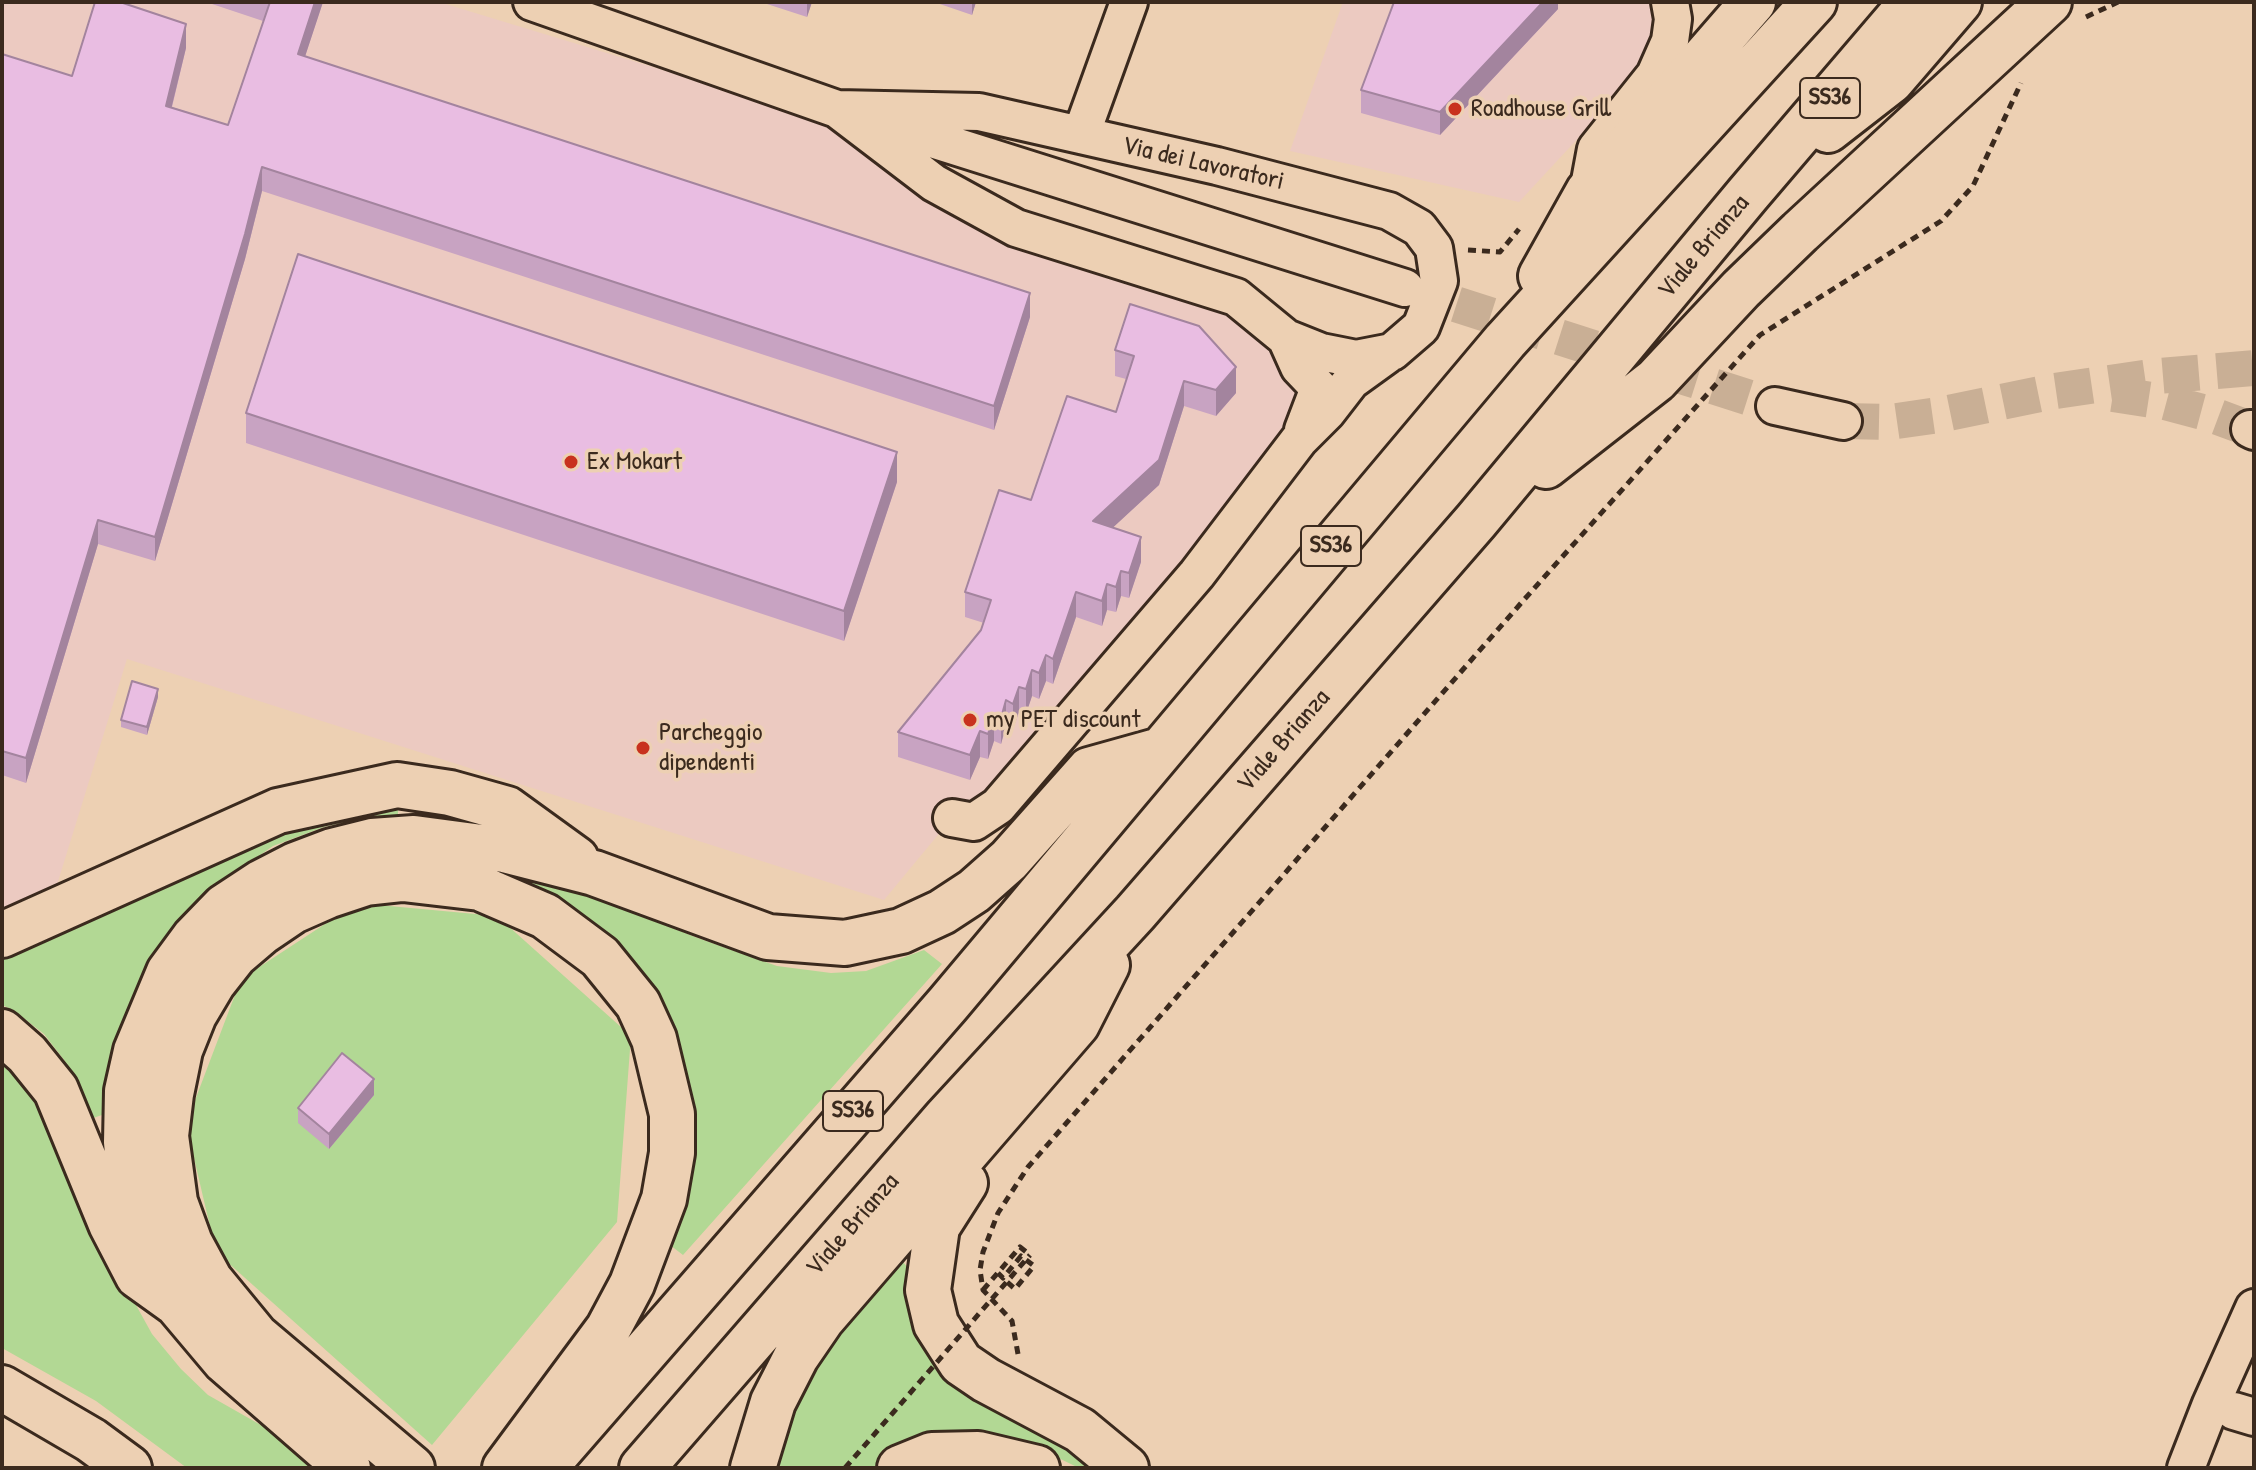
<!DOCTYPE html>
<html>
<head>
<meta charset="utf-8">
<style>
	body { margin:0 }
	#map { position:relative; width:2256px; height:1470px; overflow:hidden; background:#edd0b3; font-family:"Patrick Hand",sans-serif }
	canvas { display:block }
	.frame { position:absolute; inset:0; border:4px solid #3b2a1e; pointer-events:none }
</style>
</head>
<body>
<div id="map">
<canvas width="2256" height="1470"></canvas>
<div class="frame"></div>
</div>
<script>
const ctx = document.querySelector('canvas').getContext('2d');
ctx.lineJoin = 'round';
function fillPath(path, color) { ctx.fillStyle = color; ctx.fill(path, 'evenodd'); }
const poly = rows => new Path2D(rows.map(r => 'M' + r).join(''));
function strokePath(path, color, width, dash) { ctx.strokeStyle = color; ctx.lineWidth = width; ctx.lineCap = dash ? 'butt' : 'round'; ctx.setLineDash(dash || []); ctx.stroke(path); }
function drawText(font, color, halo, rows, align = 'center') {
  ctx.font = font + ' "Patrick Hand",sans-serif'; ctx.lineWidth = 7; ctx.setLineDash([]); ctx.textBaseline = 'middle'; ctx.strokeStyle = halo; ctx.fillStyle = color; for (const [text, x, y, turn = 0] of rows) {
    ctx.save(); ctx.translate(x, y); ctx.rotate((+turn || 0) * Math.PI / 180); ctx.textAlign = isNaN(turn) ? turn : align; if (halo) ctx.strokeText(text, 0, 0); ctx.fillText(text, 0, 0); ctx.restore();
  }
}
fillPath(poly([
	[2,2,439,2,883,137,927,192,1232,305,1278,341,1306,404,1203,543,982,800,952,818,884,900,127,659,55,891,2,915],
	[1343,2,1649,2,1654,23,1644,67,1519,202,1290,151]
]), '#eccac1');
fillPath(poly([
	[398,807,398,816,358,819,324,827,273,846,233,874,198,905,105,1114,93,1118,80,1087,64,1060,44,1034,13,1010,2,1005,2,958,59,936,294,828],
	[497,860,547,876,695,937,777,966,831,973,866,971,924,950,942,964,683,1255,670,1245,690,1146,687,1079,670,1025,478,871],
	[357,903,497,916,631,1036,617,1222,432,1445,216,1252,186,1124,241,979],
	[2,1054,30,1080,120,1276,152,1334,181,1369,208,1395,289,1441,318,1468,187,1468,96,1401,2,1348],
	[903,1262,1051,1437,1099,1468,1079,1468,1038,1448,919,1446,873,1468,772,1468,797,1397,836,1338,875,1291]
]), '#b2d894');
strokePath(poly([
	[1405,288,1775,406],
	[2113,394,2165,402,2210,414,2250,429],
	[1843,421,1890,422,1939,415,2055,391,2158,376,2254,368]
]), '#c9af95', 36, [36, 18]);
const minor = poly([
	[532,2,837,109,1405,288],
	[837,109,979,112,1217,166,1389,211,1419,228,1434,248,1439,281,1421,327,1392,352,1356,359,1321,352,1286,338,1236,297,1016,228,934,183,837,109],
	[1081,135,1129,2],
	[1588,192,1596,149,1655,75,1670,41,1673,19,1670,2],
	[1286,338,1299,367,1319,388,1303,430],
	[1775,406,1843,421],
	[2250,429,2254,431],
	[952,818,974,822,998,806,1197,574,1299,440,1327,412,1351,381,1387,355],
	[2234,1411,2254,1417],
	[2186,1468,2211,1404,2254,1308]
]);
const major = poly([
	[2,1388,91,1440,129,1468]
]);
const highway = poly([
	[1828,130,1891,81,1959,2],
	[1541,276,1588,192,1753,2],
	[1546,466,1656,380,1741,289,1800,232,2049,2],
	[2,935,278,811,397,785,450,793,507,809,576,859],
	[2,1032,27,1054,56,1090,111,1224,138,1276,177,1304,225,1361,348,1468],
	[965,1183,937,1227,928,1290,936,1324,961,1363,986,1380,1080,1430,1126,1468],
	[177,1304,131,1194,126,1142,127,1091,136,1051,169,972,194,938,224,907,262,882,295,865,332,851,372,841,414,838,504,850,594,873,768,937,845,943,901,931,942,912,974,891,1009,860,1089,770,1157,751],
	[412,1468,256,1336,210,1280,190,1243,175,1202,166,1136,171,1094,180,1050,194,1015,213,983,235,955,262,932,293,911,327,896,366,883,403,879,480,888,545,916,600,957,638,1004,654,1039,672,1114,672,1153,664,1199,632,1284,608,1329,505,1468],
	[544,1468,948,1004,1505,341,1814,2],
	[642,1468,946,1118,1135,913,1476,521,1748,194,1912,2],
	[753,1468,773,1402,796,1357,822,1319,1077,1024,1107,965],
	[900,1468,932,1455,978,1454,1037,1468]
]);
strokePath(minor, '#3b2a1e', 42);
strokePath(major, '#3b2a1e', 50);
strokePath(highway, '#3b2a1e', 50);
strokePath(poly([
	[2086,17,2118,2],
	[1468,250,1500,252,1519,229],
	[998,1273,1003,1278,1021,1256,1034,1266,1015,1289,1007,1282],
	[983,1290,1020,1247,1030,1255],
	[1018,1354,1012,1321,983,1290,980,1270,983,1252,998,1213,1028,1167,1522,602,1760,335,1941,221,1973,186,2021,83]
]), '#3b2a1e', 5, [8, 6]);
strokePath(minor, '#edd0b3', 36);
strokePath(major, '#edd0b3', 44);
strokePath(highway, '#edd0b3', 44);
strokePath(poly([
	[845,1468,1030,1255]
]), '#3b2a1e', 5, [8, 6]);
fillPath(poly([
	[206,2,323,2,305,56,1030,317,994,430,262,191,245,259,155,561,98,544,26,783,2,775,2,54,72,76,186,48,172,107,228,125,263,21],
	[767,2,812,2,807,17,767,4],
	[934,2,976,2,972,15],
	[1558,2,1558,9,1440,135,1361,113,1361,90],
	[1115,350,1236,393,1216,416,1184,406,1159,485,1113,527,1141,562,1129,598,1121,596,1116,612,1107,610,1102,626,1076,617,1053,684,1046,681,1039,699,1032,696,1026,714,1019,712,1013,729,1006,726,1001,744,994,741,988,759,980,757,970,780,898,757,898,732,981,630,984,623,965,617,965,592,1031,500,1116,412,1126,379,1115,376],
	[246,413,897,482,844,641,246,443],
	[158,697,147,735,121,727,121,720],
	[374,1095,329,1149,298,1123,298,1108]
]), '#c8a3c2');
fillPath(poly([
	[315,2,323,2,298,78,298,54],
	[807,2,812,2,807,17],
	[972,2,976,2,972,15],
	[1543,2,1558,2,1558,9,1440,135,1440,112],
	[186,24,186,48,166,130,166,106],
	[262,167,262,191,245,259,155,561,155,537],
	[1030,293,1030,317,994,430,994,406],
	[1236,367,1236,393,1216,416,1216,390],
	[1184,381,1184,406,1159,485,1093,546,1093,521],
	[897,452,897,482,844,641,844,611],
	[98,520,98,544,26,783,26,758],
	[1141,537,1141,562,1129,598,1129,573],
	[1121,571,1121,596,1116,612,1116,587],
	[1107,584,1107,610,1102,626,1102,601],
	[1076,592,1076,617,1053,684,1053,659],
	[1046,655,1046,681,1039,699,1039,673],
	[1032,670,1032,696,1026,714,1026,689],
	[1019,687,1019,712,1013,729,1013,704],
	[158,689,158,697,147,735,147,727],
	[1006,700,1006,726,1001,744,1001,718],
	[994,716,994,741,988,759,988,734],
	[980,731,980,757,970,780,970,755],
	[374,1079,374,1095,329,1149,329,1134]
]), '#a3849e');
const building = poly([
	[95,2,120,2,186,24,166,106,228,125,270,2,315,2,298,54,1030,293,994,406,262,167,245,234,155,537,98,520,26,758,2,751,2,54,72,76,95,2],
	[1394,2,1543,2,1440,112,1361,90,1394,2],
	[298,254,897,452,844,611,246,413,298,254],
	[1130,304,1199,326,1236,367,1216,390,1184,381,1159,460,1093,521,1141,537,1129,573,1121,571,1116,587,1107,584,1102,601,1076,592,1053,659,1046,655,1039,673,1032,670,1026,689,1019,687,1013,704,1006,700,1001,718,994,716,988,734,980,731,970,755,898,732,981,630,991,600,965,592,999,490,1031,500,1067,396,1116,412,1134,356,1115,350,1130,304],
	[132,681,158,689,147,727,121,720,132,681],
	[342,1053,374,1079,329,1134,298,1108,342,1053]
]);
fillPath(building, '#e9bde2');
strokePath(building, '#a3849e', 2);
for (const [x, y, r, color] of [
	[1455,109,8,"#c8321e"],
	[571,462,8,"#c8321e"],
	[970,720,8,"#c8321e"],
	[643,748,8,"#c8321e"]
]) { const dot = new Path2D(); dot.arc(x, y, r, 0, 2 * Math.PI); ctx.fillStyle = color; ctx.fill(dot); strokePath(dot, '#edd0b3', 3); }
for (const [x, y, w] of [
	[1830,98,60],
	[1331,546,60],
	[853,1111,60]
]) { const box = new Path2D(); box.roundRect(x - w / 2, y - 20, w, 40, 6); ctx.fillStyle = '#edd0b3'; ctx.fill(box); strokePath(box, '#3b2a1e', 2); }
drawText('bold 24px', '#3b2a1e', null, [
	["SS36",1830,98],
	["SS36",1331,546],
	["SS36",853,1111]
]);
drawText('26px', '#3b2a1e', '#edd0b3', [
	["Roadhouse Grill",1471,109],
	["Ex Mokart",587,462],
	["my PET discount",986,720],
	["Parcheggio",659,733],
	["dipendenti",659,763]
], 'left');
drawText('26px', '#3b2a1e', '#edd0b3', [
	["Via dei Lavoratori",1203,164,13],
	["Viale Brianza",1704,247,-50],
	["Viale Brianza",1284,741,-49],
	["Viale Brianza",853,1225,-49]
]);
</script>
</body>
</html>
